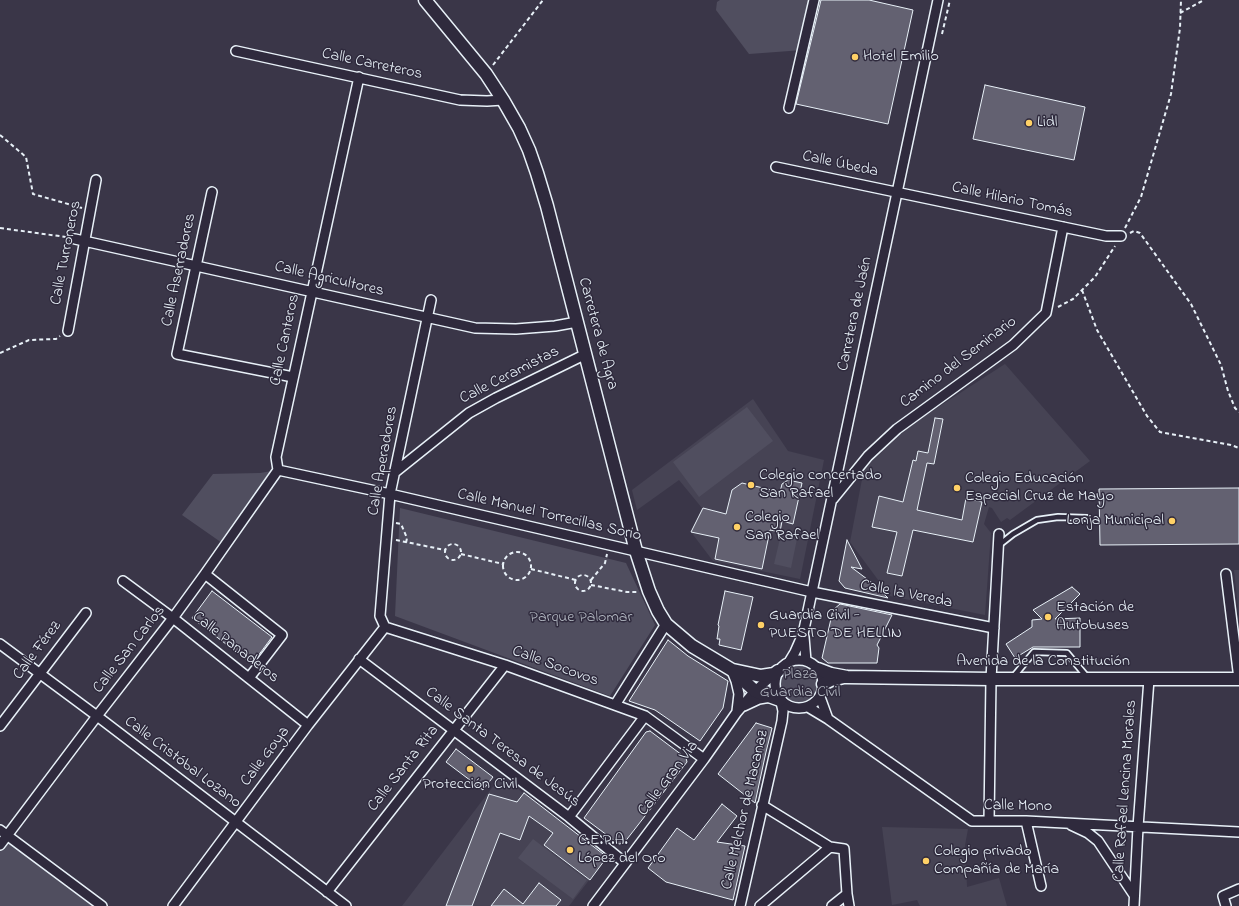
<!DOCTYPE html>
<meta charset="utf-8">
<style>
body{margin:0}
canvas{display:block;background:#3a3648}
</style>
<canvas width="1239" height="906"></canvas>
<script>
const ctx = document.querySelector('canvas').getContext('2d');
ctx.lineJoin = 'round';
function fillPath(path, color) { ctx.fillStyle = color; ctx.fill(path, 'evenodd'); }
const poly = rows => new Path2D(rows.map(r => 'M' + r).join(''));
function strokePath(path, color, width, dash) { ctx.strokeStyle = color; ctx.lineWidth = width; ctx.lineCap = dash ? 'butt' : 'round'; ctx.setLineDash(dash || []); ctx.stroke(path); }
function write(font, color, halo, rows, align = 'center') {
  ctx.font = font + ' "Indie Flower",sans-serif'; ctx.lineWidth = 3; ctx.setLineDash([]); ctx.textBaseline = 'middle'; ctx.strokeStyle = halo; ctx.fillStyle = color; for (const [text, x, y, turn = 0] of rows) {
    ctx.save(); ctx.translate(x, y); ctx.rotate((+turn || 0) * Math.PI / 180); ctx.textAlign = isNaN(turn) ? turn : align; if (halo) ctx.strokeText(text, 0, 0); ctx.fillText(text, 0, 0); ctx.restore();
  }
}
const built = poly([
 [1005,364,1090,461,1010,520,1007,518,1001,522,992,508,989,507,984,524,991,533,985,615,890,596,850,542,864,469,909,426],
 [753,399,788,451,824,460,800,579,713,561,691,532,702,508,679,480,637,510,632,490],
 [1234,570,1239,570,1239,616],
 [501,776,607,857,569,906,402,906],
 [882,827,968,829,965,845,967,887,999,878,1007,906,920,906,917,900,892,905]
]);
const green = poly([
 [720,0,814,0,803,50,749,54,716,10,717,2],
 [747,407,773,441,699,497,673,462],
 [278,470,225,545,182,515,213,474,260,473],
 [400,508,626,563,655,625,610,696,395,616],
 [782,530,798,534,791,568,774,564],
 '781 684a18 18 0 1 1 36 0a18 18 0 1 1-36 0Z',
 [7,835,102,906,0,906,0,845],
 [533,839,587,880,573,899,518,858]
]);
const building = poly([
 [821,0,869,0,913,10,888,124,796,104,821,0],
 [985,85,1085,107,1074,160,973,139,985,85],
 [935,418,943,419,934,464,927,463,917,510,962,520,966,498,982,502,973,542,913,530,902,576,887,573,897,532,872,527,879,496,903,502,913,460,916,461,918,451,928,453,935,418],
 [788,480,802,483,793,524,782,521,780,532,770,530,762,569,715,559,719,538,691,532,703,508,726,514,732,490,742,483,780,492,782,484,788,480],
 [1239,488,1239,544,1100,545,1099,489,1239,488],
 [847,540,862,569,851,567,875,585,888,598,845,588,839,581,847,540],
 [1072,587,1080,594,1055,619,1080,618,1080,647,1033,647,1015,658,1006,644,1032,627,1032,620,1042,619,1033,610,1072,587],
 [212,591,272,637,252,664,192,618,212,591],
 [725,591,753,597,741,650,719,645,720,639,717,639,719,626,718,625,725,591],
 [840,604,892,615,877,645,879,648,877,663,828,663,822,658,833,610,840,604],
 [668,640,688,656,728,681,723,708,700,741,655,710,629,701,668,640],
 [756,723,772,728,766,752,755,803,718,774,756,723],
 [650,731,686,758,687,762,624,843,619,844,584,818,646,732,650,731],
 [456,749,493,777,483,790,446,762,456,749],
 [524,793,607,857,590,880,544,845,553,833,529,816,520,840,500,833,472,906,446,906,489,794,517,802,524,793],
 [722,804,737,816,717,842,745,846,733,900,666,882,648,868,677,828,694,840,722,804],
 [539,883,561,900,556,906,491,906,504,889,523,904,539,883]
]);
const path = poly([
 [1180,13,1204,0],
 [942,34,950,0],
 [493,65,543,0],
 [0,135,26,157,33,194,82,208],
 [0,228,66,237],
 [1125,228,1141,197,1171,94,1180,28,1181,0],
 [1130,233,1134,231,1140,233,1191,304,1221,365,1228,391,1235,408,1239,412],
 [1082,290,1097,330,1147,416,1160,432,1231,445,1239,448],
 [1058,307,1073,299,1095,277,1115,246],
 [0,353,29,340,56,339,60,336],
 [396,523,401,524,407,538,406,543],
 [396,540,445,550],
 '445 552a8 8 0 1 1 16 0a8 8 0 1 1-16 0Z',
 '503 566a14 14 0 1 1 28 0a14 14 0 1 1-28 0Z',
 [461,554,503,564],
 [531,569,576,580],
 '575 583a8 8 0 1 1 16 0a8 8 0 1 1-16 0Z',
 [591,580,605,563,607,554],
 [591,585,627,592,638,592]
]);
const lane = poly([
 [999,545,1013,534,1037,520,1058,517,1087,518],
 [1014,676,1034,652,1067,653,1087,677]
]);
const street = poly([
 [236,51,460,100,487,101,503,100],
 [789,108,814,0],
 [776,167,1106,236,1121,236],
 [212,192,177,354,293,377],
 [75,239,475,328,516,329,555,326,577,322],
 [68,331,96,180],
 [278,470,390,494,812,592,994,628],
 [278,470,276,457,359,77],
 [394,473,469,413,496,398,586,354],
 [833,499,868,456,897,429,1013,345,1046,313,1063,227],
 [205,574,282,635,249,678],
 [1226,574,1239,679],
 [123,581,173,618,308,725],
 [385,627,505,665,645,716,704,759],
 [385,627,380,616,390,494,431,300],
 [804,637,806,661],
 [0,644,97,716,346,906],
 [359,659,569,817,625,863],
 '775 684a24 24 0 1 1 48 0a24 24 0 1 1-48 0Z',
 [789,662,795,652,803,634,938,0],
 [732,671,736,681,739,694,737,711],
 [820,697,828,719],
 [615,705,666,624],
 [744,706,759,699,771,697],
 [808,707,828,719,972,821,1026,821,1239,832],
 [0,726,86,613],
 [762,805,830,847,844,849,847,894,849,906],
 [569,817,645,716],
 [989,821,991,679,999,534],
 [1026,821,1041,886],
 [1071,825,1088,833,1098,841,1134,895],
 [0,830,102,906],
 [0,845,97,716,173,618,205,574,278,470],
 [327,892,505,665],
 [173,906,308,725,385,627],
 [593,906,704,759,737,712,755,691,774,674],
 [740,906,782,721,783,711,781,702],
 [760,906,830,847],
 [832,906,847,894],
 [1134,906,1138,827,1149,679],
 [1226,906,1223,896,1239,889]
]);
const secondary = poly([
 [425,0,486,74,503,100,519,128,529,150,537,173,547,206,636,551,649,591,658,611,666,624,692,646,732,670,755,691,780,700],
 [818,669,831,674,847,677,991,679,1239,679],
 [733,670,761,676,774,674,778,671],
 [823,684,831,680,844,677]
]);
const markers = [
 [855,57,4,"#ffd166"],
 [1029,123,4,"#ffd166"],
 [751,485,4,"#ffd166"],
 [957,488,4,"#ffd166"],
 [1172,521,4,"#ffd166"],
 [737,527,4,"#ffd166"],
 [1048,617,4,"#ffd166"],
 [761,625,4,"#ffd166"],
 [470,769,4,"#ffd166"],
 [570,850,4,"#ffd166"],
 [926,861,4,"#ffd166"]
];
const poiNames = [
 ["Hotel Emilio",863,57],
 ["Lidl",1037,123],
 ["Colegio concertado",759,476],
 ["San Rafael",759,494],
 ["Colegio Educación",965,479],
 ["Especial Cruz de Mayo",965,497],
 ["Colegio",745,518],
 ["San Rafael",745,536],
 ["Lonja Municipal",1164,521,"right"],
 ["Estación de",1056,608],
 ["Autobuses",1056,626],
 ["Guardia Civil -",769,616],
 ["PUESTO DE HELLIN",769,634],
 ["Protección Civil",470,785,"center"],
 ["C.E.P.A.",578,841],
 ["López del Oro",578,859],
 ["Colegio privado",934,852],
 ["Compañía de María",934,870]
];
const streetNames = [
 ["Calle Carreteros",372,65,12],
 ["Calle Úbeda",840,165,12],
 ["Calle Hilario Tomás",1012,201,12],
 ["Calle Turroneros",67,253,-79],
 ["Calle Aserradores",180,270,-78],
 ["Calle Agricultores",329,280,13],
 ["Carretera de Jaén",856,314,-78],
 ["Carretera de Agra",597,334,75],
 ["Calle Canteros",286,340,-78],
 ["Camino del Seminario",959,363,-37],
 ["Calle Ceramistas",510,376,-27],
 ["Calle Aperadores",384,461,-80],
 ["Calle Manuel Torrecillas Sorio",549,516,13],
 ["Calle la Vereda",906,595,11],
 ["Calle Panaderos",235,648,38],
 ["Calle San Carlos",130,650,-52],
 ["Calle Férez",38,651,-53],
 ["Avenida de la Constitución",1043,662],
 ["Calle Socovos",555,667,20],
 ["Calle Santa Teresa de Jesús",502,748,37],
 ["Calle Goya",266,757,-53],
 ["Calle Cristóbal Lozano",182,763,37],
 ["Calle Santa Rita",404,769,-52],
 ["Calle Gran Via",669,779,-53],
 ["Calle Rafael Lencina Morales",1126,791,-86],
 ["Calle Mono",1018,807,1],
 ["Calle Melchor de Macanaz",746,810,-77]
];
const parkNames = [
 ["Parque Palomar",581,618],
 ["Plaza",800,675],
 ["Guardia Civil",800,693]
];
fillPath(built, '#464354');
fillPath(green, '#504e5f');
fillPath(building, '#636171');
strokePath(building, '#e8f1f8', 1);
strokePath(lane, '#e8f1f8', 8);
strokePath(street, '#e8f1f8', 12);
strokePath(secondary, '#e8f1f8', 15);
strokePath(path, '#e8f1f8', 2, [4, 3]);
strokePath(lane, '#2f2a3d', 4.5);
strokePath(street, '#2f2a3d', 9);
strokePath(secondary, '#2f2a3d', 12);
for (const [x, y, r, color] of markers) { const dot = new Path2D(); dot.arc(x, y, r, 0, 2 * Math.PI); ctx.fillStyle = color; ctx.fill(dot); strokePath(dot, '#2f2a3d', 1.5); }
write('16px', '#e8f1f8', '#2f2a3d', poiNames, 'left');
write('16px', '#e8f1f8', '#2f2a3d', streetNames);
write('16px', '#b3b8c2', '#2f2a3d', parkNames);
</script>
